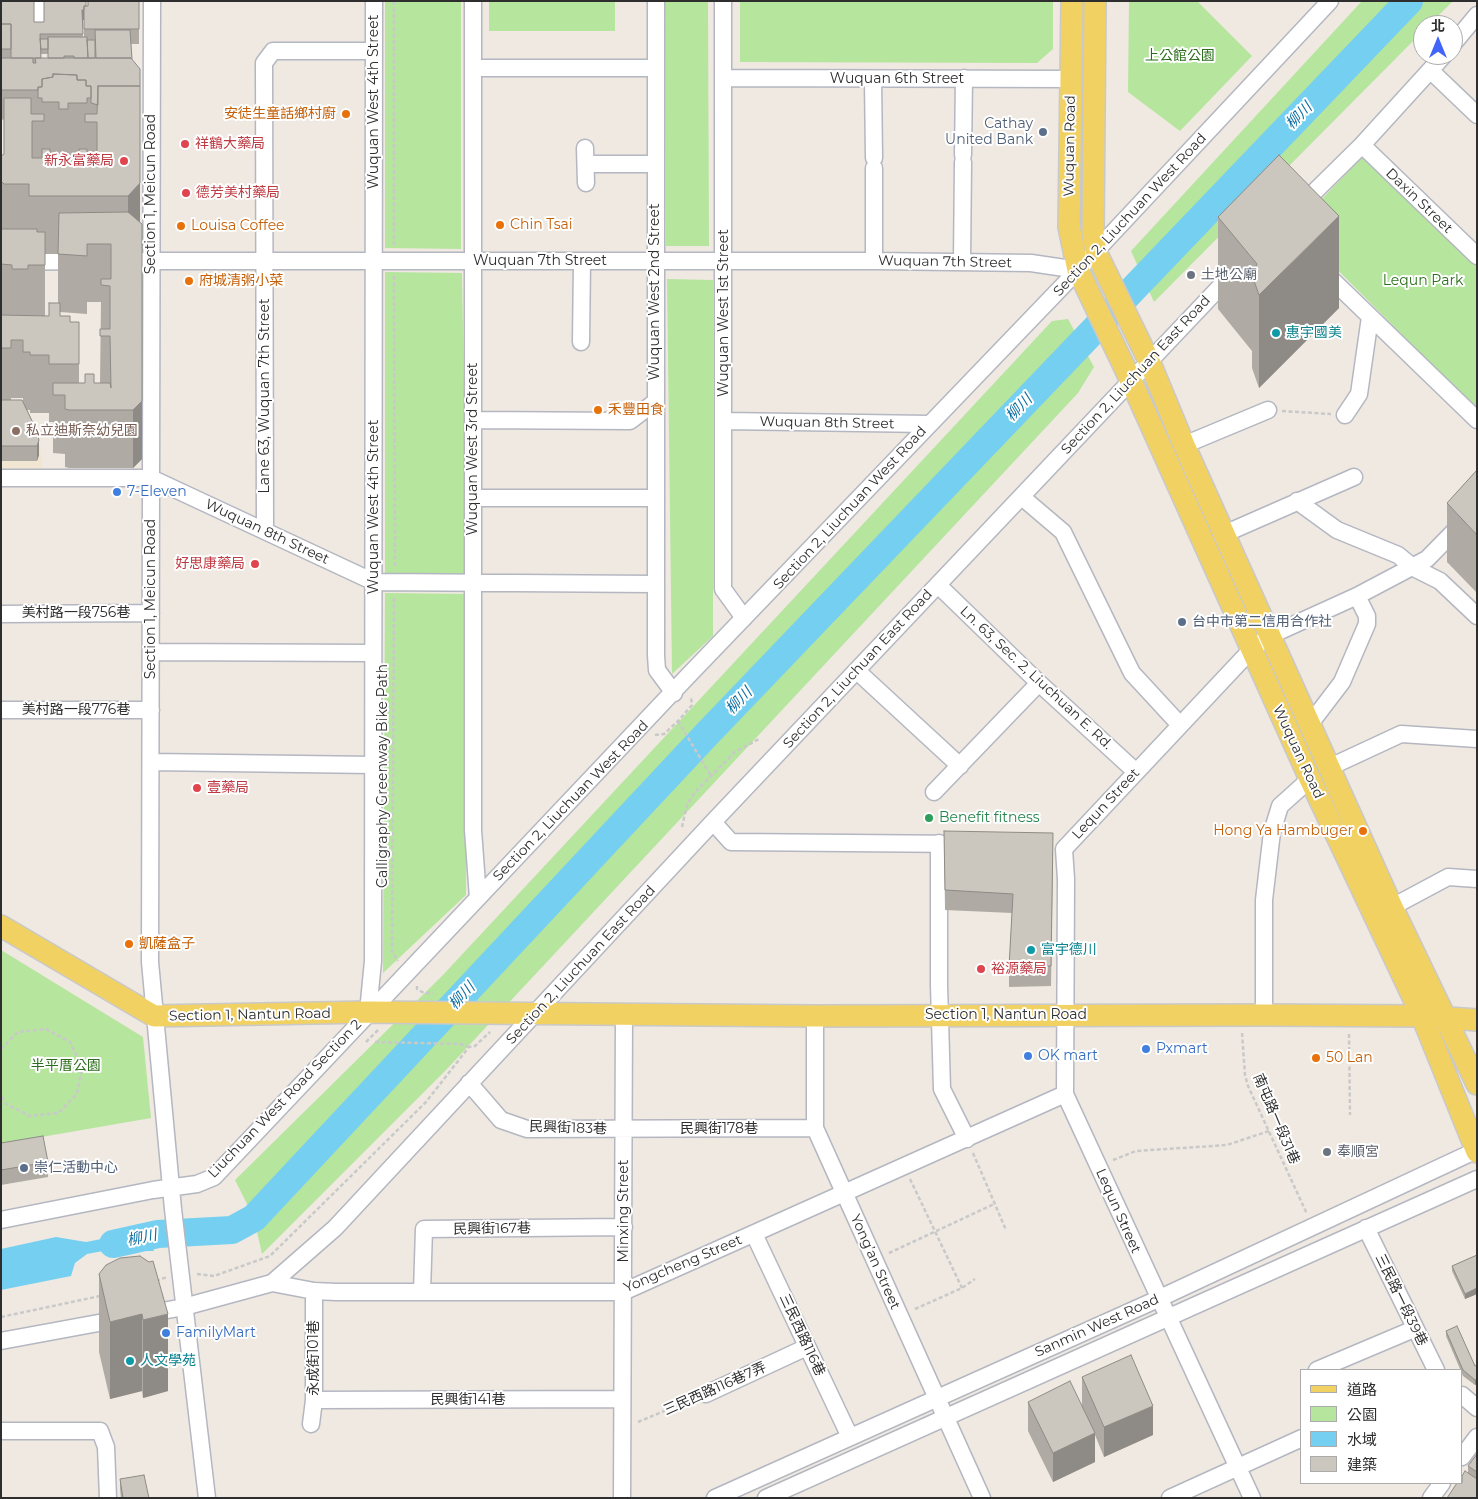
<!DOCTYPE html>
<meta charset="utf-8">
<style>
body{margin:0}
#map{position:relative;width:1478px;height:1499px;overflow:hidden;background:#efe9e1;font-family:Montserrat,"Noto Sans TC",sans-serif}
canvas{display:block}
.frame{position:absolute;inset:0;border:2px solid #2e2e2e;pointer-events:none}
.legend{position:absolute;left:1300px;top:1369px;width:162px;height:115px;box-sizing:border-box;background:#fff;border:1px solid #ababab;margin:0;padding:6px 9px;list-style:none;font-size:15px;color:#2e2e2e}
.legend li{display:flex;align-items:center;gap:10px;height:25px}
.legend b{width:25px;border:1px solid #ababab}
.north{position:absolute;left:1413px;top:15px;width:50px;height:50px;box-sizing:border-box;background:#fff;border:1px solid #ababab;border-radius:50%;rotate:0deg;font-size:14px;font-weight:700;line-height:20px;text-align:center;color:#2e2e2e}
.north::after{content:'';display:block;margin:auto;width:18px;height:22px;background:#4264fb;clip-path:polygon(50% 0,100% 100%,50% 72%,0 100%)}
</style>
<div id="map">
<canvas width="1478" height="1499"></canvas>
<div class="frame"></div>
<ul class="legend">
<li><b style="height:6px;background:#f2d163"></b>道路</li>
<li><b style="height:14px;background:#b6e59e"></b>公園</li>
<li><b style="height:14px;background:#75cff0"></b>水域</li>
<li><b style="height:14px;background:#cbc7bf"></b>建築</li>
</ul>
<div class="north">北</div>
</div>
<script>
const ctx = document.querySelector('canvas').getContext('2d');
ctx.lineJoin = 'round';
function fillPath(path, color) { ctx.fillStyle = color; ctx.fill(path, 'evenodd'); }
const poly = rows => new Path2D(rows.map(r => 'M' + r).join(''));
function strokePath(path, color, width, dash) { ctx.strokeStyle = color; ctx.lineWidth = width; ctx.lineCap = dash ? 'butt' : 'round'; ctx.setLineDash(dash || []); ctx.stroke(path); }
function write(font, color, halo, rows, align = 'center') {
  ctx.font = font + ' Montserrat,"Noto Sans TC",sans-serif'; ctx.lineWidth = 4; ctx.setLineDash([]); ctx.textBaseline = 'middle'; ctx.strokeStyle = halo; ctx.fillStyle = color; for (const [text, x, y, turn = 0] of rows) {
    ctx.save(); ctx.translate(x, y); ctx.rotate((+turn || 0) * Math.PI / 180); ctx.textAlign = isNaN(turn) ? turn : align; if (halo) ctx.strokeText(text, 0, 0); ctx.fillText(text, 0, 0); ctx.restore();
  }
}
const education = poly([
 [1,413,22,415,40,447,42,459,41,470,1,470]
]);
const green = poly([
 [385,1,461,1,461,249,385,248],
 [489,1,615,1,615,31,489,31],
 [665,1,708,1,709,246,666,246],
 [740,1,1053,1,1053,49,1037,63,740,62],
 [1129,1,1197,1,1252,56,1180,131,1128,92],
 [1362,1,1453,1,1429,25,1423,25,1423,31,1154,302,1131,251],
 [1366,153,1477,260,1477,410,1295,227],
 [385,272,462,273,467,576,385,576],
 [667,279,713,280,713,636,672,674],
 [1068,319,1094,367,1078,393,446,1070,262,1254,254,1218,235,1180,442,976,1052,321],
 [385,593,468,594,466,895,383,973],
 [1,950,143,1037,151,1118,1,1144]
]);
const water = poly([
 [147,1230,154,1251,103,1251,87,1254,75,1263,71,1276,1,1290,1,1249,56,1237,86,1242]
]);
const river = poly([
 [113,1244,158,1234,232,1230,254,1218,706,735,1409,1]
]);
const path = poly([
 [394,1,394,245],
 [394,276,395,568],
 [1282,411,1331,414],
 [394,598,392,952,398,961],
 [678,721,711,776],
 [655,735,664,734,678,721,692,705,691,697],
 [682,827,687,805,695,792,735,752,759,739],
 [417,986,417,989,424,993,433,993],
 [1242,1033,1245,1075,1248,1086,1307,1214],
 [1349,1034,1350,1115],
 [366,1042,378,1030],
 [375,1042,460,1044,469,1047],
 [1,1049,18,1032,46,1029,70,1042,82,1067,77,1094,58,1113,30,1116,6,1104,1,1095],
 [973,1153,1006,1230],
 [1113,1160,1136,1151,1227,1145,1269,1131],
 [910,1179,962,1288],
 [889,1253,994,1204],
 [197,1274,214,1276,270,1256,426,1102,469,1047,475,1046,490,1032],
 [156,1281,167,1277],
 [915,1309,962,1288,975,1279],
 [1,1317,100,1296],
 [638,1422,693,1399]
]);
const minor = poly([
 [152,1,150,962,173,1209,207,1498],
 [473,1,473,830,478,898],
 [656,1,656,655,657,670,674,693],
 [723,1,723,589,744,618],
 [39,29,39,1],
 [1453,44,1477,15],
 [473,68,655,68],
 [1431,71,1477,115],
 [723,78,1071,79],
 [873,80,874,158],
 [1362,145,1477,256],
 [585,148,586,183],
 [963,155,964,78],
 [586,164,655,164],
 [874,168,874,261],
 [1299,207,1362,145,1444,55],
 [141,261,874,261,1031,263,1078,270],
 [1,262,79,261],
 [962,262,963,162],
 [1324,272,1477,420],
 [581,342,582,262],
 [1345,415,1359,394,1370,317],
 [473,420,630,421,655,402],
 [725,421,929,424],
 [1184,445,1268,410],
 [1,478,151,478,374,582,655,584],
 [473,498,655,498],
 [1023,498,1063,532,1132,673,1180,725],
 [1297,501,1337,530,1398,555,1414,568,1440,581,1477,616],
 [265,531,264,63,273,51,374,51],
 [1224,534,1354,477],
 [938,585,1039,683,1135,771],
 [1,614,151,613],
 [152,652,373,653],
 [857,671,960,766],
 [1,710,151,710],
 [1310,724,1342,682,1367,624,1367,616,1357,596],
 [151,762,373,765],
 [1330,767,1401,734,1477,739],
 [934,792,1039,683],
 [713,822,731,842,965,844],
 [939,843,939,985,942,1089,967,1139],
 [1392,907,1448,877,1477,879],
 [368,1012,373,961,374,1],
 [1264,1015,1264,900,1272,832,1280,806,1310,779],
 [815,1016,815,1128,982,1498],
 [469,1083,501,1120,527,1129,815,1128],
 [1,1220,153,1190,197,1184,214,1177,687,677,1078,270,1330,1],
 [1366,1228,1436,1370],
 [754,1234,850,1437],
 [272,1283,314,1291,336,1292,623,1292,1065,1094],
 [422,1292,424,1229,624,1227],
 [146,1314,184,1307,272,1283,335,1228,713,822,1234,272],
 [1,1341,120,1319],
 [1317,1370,1414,1329],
 [706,1394,807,1347],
 [1462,1395,1477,1408],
 [314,1400,622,1399],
 [311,1424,314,1400,314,1291],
 [1,1431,100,1431,106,1447,108,1498],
 [1462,1457,1477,1437],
 [622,1498,624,1014],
 [715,1498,1158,1299,1477,1150],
 [766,1498,1477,1179],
 [1170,1498,1302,1438],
 [1252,1498,1065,1094,1066,879,1064,849,1251,650,1269,636,1357,596,1427,559,1477,508],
 [1431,1498,1442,1483]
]);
const major = poly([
 [1072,1,1069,227,1078,270,1132,383,1310,779,1422,1016,1477,1152],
 [1095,1,1093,233,1096,252,1150,363,1184,445,1392,907,1477,1084],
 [1,926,154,1016,368,1012,815,1016,1264,1015,1422,1016,1477,1020]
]);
const wall = poly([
 [1,1,34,22,44,22,86,6,139,1,139,44,131,44,140,223,142,459,133,468,69,468,65,467,65,454,53,453,53,422,49,422,49,413,30,413,30,410,27,410,35,427,39,455,37,461,1,461,1,156,4,154,4,120,1,119],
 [82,20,84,20,84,37,83,37],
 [41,54,48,54,48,58,41,58],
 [45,254,58,254,58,303,49,316,45,316],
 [87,302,101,302,100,383,79,383,79,322,70,322,60,316,60,312,87,314],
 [11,398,23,398,23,403,11,400],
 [1218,217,1339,308,1259,388,1252,368,1252,351,1218,309],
 [1477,470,1477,593,1447,562,1447,503],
 [944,831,1053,853,1051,986,1009,987,1009,967,1012,913,945,910],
 [1,1143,48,1162,48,1177,1,1185],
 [1477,1255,1477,1294,1465,1299,1452,1271,1452,1266],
 [140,1256,168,1391,143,1398,142,1391,110,1399,99,1352,99,1274],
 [1446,1331,1475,1366,1477,1365,1477,1384,1475,1385,1463,1376,1446,1336],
 [1082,1377,1153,1435,1104,1457,1095,1435,1095,1462,1053,1482,1028,1431,1028,1402,1082,1406],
 [1477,1454,1477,1498,1468,1474,1468,1466],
 [120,1479,149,1498,121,1498,120,1489]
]);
const shadedWall = poly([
 [86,9,86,20,82,20,82,10],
 [140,183,140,241,128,254,128,196],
 [1339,216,1339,308,1259,388,1259,295],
 [142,401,142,459,133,468,133,410],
 [39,440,39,455,37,461,37,446],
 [1477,1288,1477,1294,1465,1299,1465,1294],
 [142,1314,142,1391,110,1399,110,1322],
 [168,1314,168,1391,143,1398,143,1320],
 [1477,1379,1477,1384,1475,1385,1475,1380],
 [1153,1406,1153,1435,1104,1457,1104,1427],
 [1095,1433,1095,1462,1053,1482,1053,1453]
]);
const building = poly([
 [1,1,34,1,34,22,44,22,44,1,86,1,86,6,84,6,84,10,82,10,83,34,40,34,41,58,11,58,11,24,1,24,1,1],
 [88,1,139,1,139,29,84,29,84,6,88,6,88,1],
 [1,24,11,24,11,49,1,49,1,24],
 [95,30,130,30,132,59,131,58,96,58,95,30],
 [48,37,87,37,88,58,74,58,74,56,64,56,64,58,48,58,48,37],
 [40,39,48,39,48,49,41,49,40,39],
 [87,40,95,40,95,58,88,58,87,40],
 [1,58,33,58,33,63,36,63,35,58,131,58,140,69,140,86,98,86,98,105,91,103,91,86,86,86,86,80,77,80,77,75,53,74,53,77,42,79,42,87,38,87,38,90,1,90,1,58],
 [53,74,77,75,77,80,86,80,86,86,91,86,91,98,87,98,87,103,68,103,68,109,59,109,59,102,42,102,42,98,38,98,38,87,42,87,42,79,53,77,53,74],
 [98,86,140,86,140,183,128,196,29,196,29,184,4,184,1,181,1,156,4,154,4,98,31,98,31,114,44,114,44,121,32,121,32,158,42,158,42,149,50,149,50,159,79,158,79,149,87,149,87,159,97,159,97,122,85,122,85,114,97,114,98,86],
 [1279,155,1339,216,1259,295,1252,275,1257,264,1218,217,1279,155],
 [128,212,142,224,142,401,133,410,69,410,65,409,65,395,53,395,53,383,85,383,85,374,94,374,94,383,110,383,111,388,110,336,100,336,100,329,110,329,110,286,101,285,101,279,111,279,111,244,87,244,87,256,58,254,59,213,128,212],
 [1,229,37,229,37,232,45,232,45,265,28,265,28,269,12,269,12,265,1,264,1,229],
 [49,303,60,303,60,316,70,316,70,322,79,322,79,364,49,364,49,355,30,355,30,352,23,352,23,340,11,340,11,348,1,348,1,315,49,316,49,303],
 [1,400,22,400,35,427,39,440,37,446,1,446,1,400],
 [1477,470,1477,535,1447,503,1477,470],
 [944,831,1053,833,1051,966,1009,967,1013,894,945,890,944,831],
 [43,1136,48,1162,1,1170,1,1143,43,1136],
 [1477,1255,1477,1288,1465,1294,1452,1266,1477,1255],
 [140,1256,149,1262,153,1261,168,1314,143,1320,142,1314,110,1322,99,1274,106,1265,120,1258,140,1256],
 [1457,1326,1475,1366,1477,1365,1477,1379,1475,1380,1463,1370,1446,1331,1457,1326],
 [1131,1355,1153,1406,1104,1427,1082,1377,1131,1355],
 [1070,1381,1095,1433,1053,1453,1028,1402,1070,1381],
 [1477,1454,1477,1472,1468,1466,1477,1454],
 [1465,1471,1477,1479,1477,1498,1447,1498,1457,1483,1462,1483,1462,1476,1465,1471],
 [144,1475,149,1498,123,1498,120,1479,144,1475]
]);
const markers = [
 [346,114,5,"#e8710a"],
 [1043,132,5,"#5c6f8a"],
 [185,144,5,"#e0444e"],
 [124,161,5,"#e0444e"],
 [186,193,5,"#e0444e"],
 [500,225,5,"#e8710a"],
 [181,226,5,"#e8710a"],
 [1191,275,5,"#6b7280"],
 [189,281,5,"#e8710a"],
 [1276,333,5,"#0f9aa8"],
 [598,410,5,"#e8710a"],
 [16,431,5,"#8d6e63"],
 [117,492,5,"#3f7fe0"],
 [255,564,5,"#e0444e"],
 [1182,622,5,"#5c6f8a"],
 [197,788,5,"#e0444e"],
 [929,818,5,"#2e9e5b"],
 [1363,831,5,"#e8710a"],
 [129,944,5,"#e8710a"],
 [1031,950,5,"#0f9aa8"],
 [981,969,5,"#e0444e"],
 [1146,1049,5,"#3f7fe0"],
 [1028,1056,5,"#3f7fe0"],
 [1316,1058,5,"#e8710a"],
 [1327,1152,5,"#6b7280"],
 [24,1168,5,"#5c6f8a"],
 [166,1333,5,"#3f7fe0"],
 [130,1361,5,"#0f9aa8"]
];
const parkNames = [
 ["上公館公園",1180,56],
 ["Lequn Park",1423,281],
 ["半平厝公園",66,1066]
];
const streetNames = [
 ["Wuquan 6th Street",897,79],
 ["Wuquan West 4th Street",374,102,-90],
 ["Wuquan Road",1070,146,-89],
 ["Section 1, Meicun Road",151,194,-90],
 ["Daxin Street",1419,201,44],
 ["Section 2, Liuchuan West Road",1130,215,-47],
 ["Wuquan 7th Street",540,261],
 ["Wuquan 7th Street",945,262,1],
 ["Wuquan West 2nd Street",655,292,-90],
 ["Wuquan West 1st Street",724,313,-90],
 ["Section 2, Liuchuan East Road",1136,375,-47],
 ["Lane 63, Wuquan 7th Street",265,396,-90],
 ["Wuquan 8th Street",827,423,1],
 ["Wuquan West 3rd Street",473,449,-90],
 ["Wuquan West 4th Street",374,507,-90],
 ["Section 2, Liuchuan West Road",850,508,-47],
 ["Wuquan 8th Street",267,532,25],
 ["Section 1, Meicun Road",151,599,-90],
 ["美村路一段756巷",76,613],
 ["Section 2, Liuchuan East Road",858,669,-47],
 ["Ln. 63, Sec. 2, Liuchuan E. Rd.",1036,678,43],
 ["美村路一段776巷",76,710],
 ["Wuquan Road",1298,752,65],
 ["Calligraphy Greenway Bike Path",383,776,-90],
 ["Section 2, Liuchuan West Road",571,801,-46],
 ["Lequn Street",1106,804,-47],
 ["Section 2, Liuchuan East Road",581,965,-47],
 ["Section 1, Nantun Road",250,1015,-1],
 ["Section 1, Nantun Road",1006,1015],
 ["Liuchuan West Road Section 2",285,1099,-46],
 ["南屯路一段31巷",1276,1119,67],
 ["民興街183巷",568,1128,2],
 ["民興街178巷",719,1129],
 ["Minxing Street",624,1211,-90],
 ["Lequn Street",1118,1211,66],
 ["民興街167巷",492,1229,-1],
 ["Yong’an Street",875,1262,66],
 ["Yongcheng Street",683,1264,-23],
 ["三民路一段39巷",1401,1300,64],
 ["Sanmin West Road",1097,1326,-24],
 ["三民西路116巷",802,1335,65],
 ["永成街101巷",314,1358,-90],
 ["三民西路116巷7弄",715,1389,-24],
 ["民興街141巷",468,1400]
];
const foodNames = [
 ["安徒生童話鄉村廚",336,114,"right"],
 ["Chin Tsai",510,225],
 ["Louisa Coffee",191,226],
 ["府城清粥小菜",199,281],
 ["禾豐田食",608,410],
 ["Hong Ya Hambuger",1353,831,"right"],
 ["凱薩盒子",139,944],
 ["50 Lan",1326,1058]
];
const serviceNames = [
 ["Cathay",1033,124,"right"],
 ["United Bank",1033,140,"right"],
 ["台中市第二信用合作社",1192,622],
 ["崇仁活動中心",34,1168]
];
const healthNames = [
 ["祥鶴大藥局",195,144],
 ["新永富藥局",114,161,"right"],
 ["德芳美村藥局",196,193],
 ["好思康藥局",245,564,"right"],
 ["壹藥局",207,788],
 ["裕源藥局",991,969]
];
const worshipNames = [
 ["土地公廟",1201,275],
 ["奉順宮",1337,1152]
];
const cultureNames = [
 ["惠宇國美",1286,333],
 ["富宇德川",1041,950],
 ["人文學苑",140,1361]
];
const educationNames = [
 ["私立迪斯奈幼兒園",26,431]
];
const shopNames = [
 ["7-Eleven",127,492],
 ["Pxmart",1156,1049],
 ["OK mart",1038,1056],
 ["FamilyMart",176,1333]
];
const leisureNames = [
 ["Benefit fitness",939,818]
];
const waterNames = [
 ["柳川",1299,116,-46],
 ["柳川",1019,408,-46],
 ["柳川",739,701,-46],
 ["柳川",462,996,-47],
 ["柳川",142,1238,-11]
];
fillPath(education, '#f0e6d1');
fillPath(green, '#b6e59e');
fillPath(water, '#75cff0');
strokePath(river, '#75cff0', 28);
strokePath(minor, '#b4b7c1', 19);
strokePath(major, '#c9c9c9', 24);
strokePath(path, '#c9c9c9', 2.5, [4, 2.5]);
strokePath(minor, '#fff', 16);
strokePath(major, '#f2d163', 21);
fillPath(wall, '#afaba4');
fillPath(shadedWall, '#8e8b86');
fillPath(building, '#cbc7bf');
strokePath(building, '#8e8b86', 1);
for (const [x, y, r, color] of markers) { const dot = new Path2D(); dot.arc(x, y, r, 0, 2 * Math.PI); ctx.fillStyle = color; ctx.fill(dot); strokePath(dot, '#fff', 2); }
write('14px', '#2c6e1b', '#fff', parkNames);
write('14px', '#2e2e2e', '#fff', streetNames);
write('14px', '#c56008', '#fff', foodNames, 'left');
write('14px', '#4e5e75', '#fff', serviceNames, 'left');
write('14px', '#be3a42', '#fff', healthNames, 'left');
write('14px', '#5b616d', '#fff', worshipNames, 'left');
write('14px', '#0d838f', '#fff', cultureNames, 'left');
write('14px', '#785e54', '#fff', educationNames, 'left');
write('14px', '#366cbe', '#fff', shopNames, 'left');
write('14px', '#27864d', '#fff', leisureNames, 'left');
write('italic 15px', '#0d6fa3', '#fff', waterNames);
</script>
